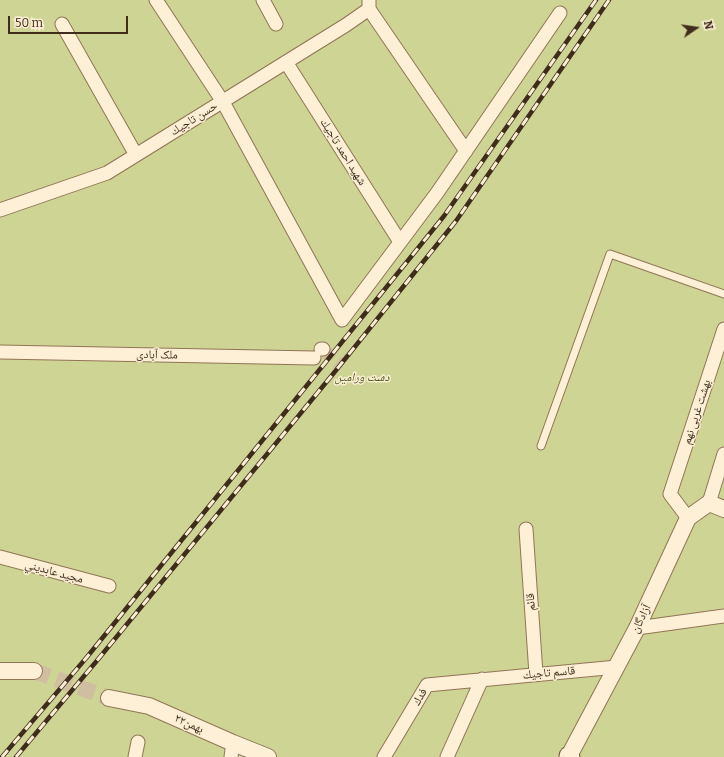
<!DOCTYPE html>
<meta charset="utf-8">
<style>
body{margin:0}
#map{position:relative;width:724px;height:757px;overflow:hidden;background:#f4e3c2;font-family:Bitter,serif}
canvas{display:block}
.north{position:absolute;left:676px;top:8px;width:40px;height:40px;-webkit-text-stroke:3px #faedd3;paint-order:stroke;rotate:77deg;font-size:11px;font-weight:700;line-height:16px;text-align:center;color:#3f2c1c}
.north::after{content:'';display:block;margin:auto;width:14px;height:18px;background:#3f2c1c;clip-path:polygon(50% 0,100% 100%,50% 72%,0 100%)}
.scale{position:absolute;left:8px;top:16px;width:120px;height:18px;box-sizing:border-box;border:2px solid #3f2c1c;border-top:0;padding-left:5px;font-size:12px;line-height:14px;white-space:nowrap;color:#3f2c1c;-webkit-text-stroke:3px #faedd3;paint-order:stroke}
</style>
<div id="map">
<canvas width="724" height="757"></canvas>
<div class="north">N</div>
<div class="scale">50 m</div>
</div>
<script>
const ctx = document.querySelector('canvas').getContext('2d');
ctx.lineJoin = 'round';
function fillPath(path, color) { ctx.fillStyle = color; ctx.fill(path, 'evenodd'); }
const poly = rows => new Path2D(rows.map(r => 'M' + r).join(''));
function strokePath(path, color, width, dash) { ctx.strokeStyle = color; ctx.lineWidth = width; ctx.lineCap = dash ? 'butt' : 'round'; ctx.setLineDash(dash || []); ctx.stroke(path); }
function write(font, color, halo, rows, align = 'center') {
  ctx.font = font + ' Bitter,"Noto Naskh Arabic",serif'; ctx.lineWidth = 3; ctx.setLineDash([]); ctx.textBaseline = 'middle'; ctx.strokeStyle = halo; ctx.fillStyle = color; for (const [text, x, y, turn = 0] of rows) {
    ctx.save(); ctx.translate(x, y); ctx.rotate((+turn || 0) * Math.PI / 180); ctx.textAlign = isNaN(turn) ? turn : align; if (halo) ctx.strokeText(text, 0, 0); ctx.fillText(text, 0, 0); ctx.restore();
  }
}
const green = poly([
 [0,0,724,0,724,757,0,757]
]);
const minorTunnel = poly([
 [323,349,339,363]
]);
const tertiaryTunnel = poly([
 [34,671,109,698]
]);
const service = poly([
 [541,446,610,254,724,294]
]);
const minor = poly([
 [156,0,223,102,342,320,437,193,560,13],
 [263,0,276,24],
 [369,9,466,151],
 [62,24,136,155],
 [286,62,400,242],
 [0,210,107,173,346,25,369,9,369,0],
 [321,349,323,349],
 [0,352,314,358],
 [709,503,724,454],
 [688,518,670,494,724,329],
 [526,529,536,674],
 [0,557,109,586],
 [637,628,724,616],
 [135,757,138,742],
 [231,757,233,743],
 [384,757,427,685,617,667],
 [447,757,482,679]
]);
const tertiary = poly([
 [0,671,34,671],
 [109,698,149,706,233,743,268,757],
 [569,756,637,628,688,518,709,503,724,509]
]);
const secondary = poly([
 [569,756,570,757]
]);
const rail = poly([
 [2,757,87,657,444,216,596,0],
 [16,757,95,663,333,374,456,221,609,0]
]);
const streetNames = [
 ["حسن تاجيك",194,119,-32],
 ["شهيد احمد تاجيك",343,152,58],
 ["ملک آبادی",157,355,1],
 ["بهشت غربی نهم",697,412,-72],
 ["مجيد عابديني",54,572,15],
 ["قائم",531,602,-94],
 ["آزادگان",641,619,-64],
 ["قاسم تاجيك",549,673,-5],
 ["فدك",420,697,-59],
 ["۲۲بهمن",189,724,24]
];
const parkNames = [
 ["دشت ورامین",362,378]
];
fillPath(green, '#ced494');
strokePath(minorTunnel, '#d0bea1', 13, [13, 6]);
strokePath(tertiaryTunnel, '#d0bea1', 16, [16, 8]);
strokePath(service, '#917456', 9);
strokePath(minor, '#917456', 15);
strokePath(tertiary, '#917456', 18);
strokePath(secondary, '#72543a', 21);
strokePath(service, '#fdf0d7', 7);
strokePath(minor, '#fdf0d7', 13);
strokePath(tertiary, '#fdf0d7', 16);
strokePath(secondary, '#fdf0d7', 19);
strokePath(rail, '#3f2c1c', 4.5);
strokePath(rail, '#faedd3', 3, [9]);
write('12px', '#3f2c1c', '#faedd3', streetNames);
write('italic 12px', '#505e20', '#faedd3', parkNames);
</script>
